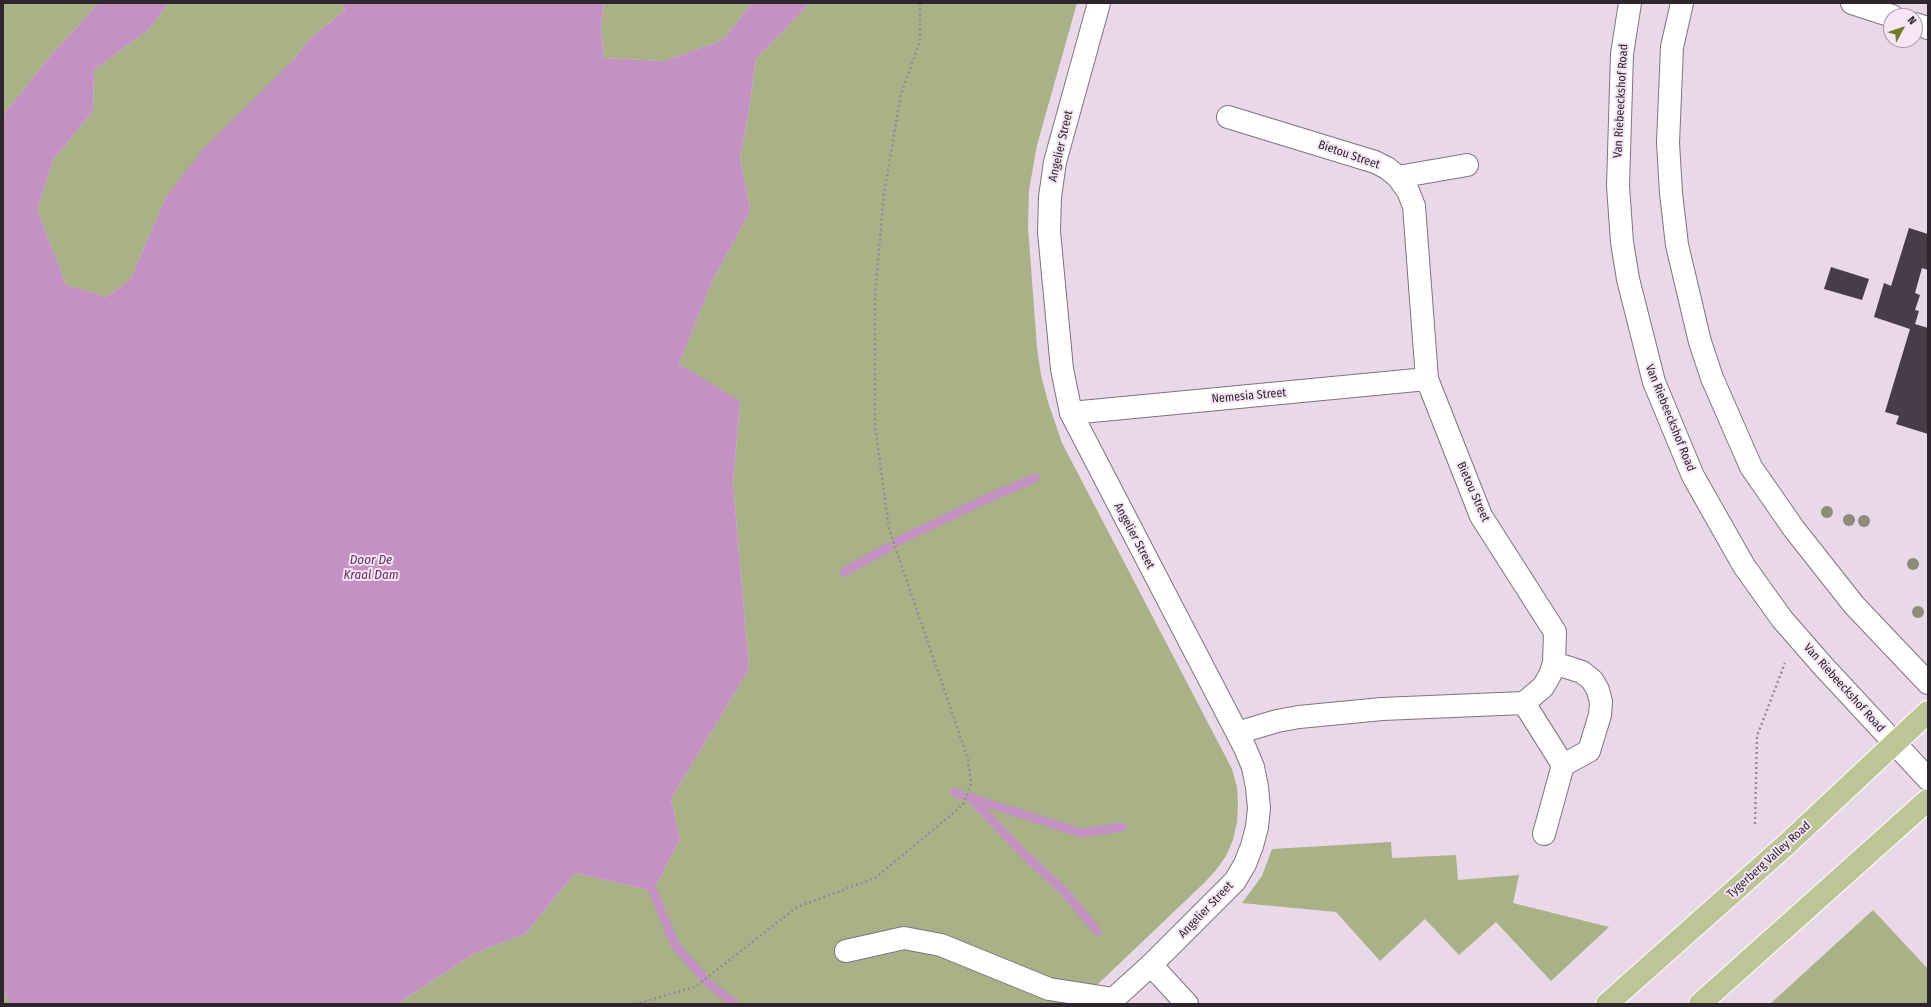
<!DOCTYPE html>
<style>
body{margin:0}
#map{position:relative;width:1931px;height:1007px;overflow:hidden;background:#e8d8e8;font-family:"Fira Sans Condensed",sans-serif}
canvas{display:block}
.frame{position:absolute;inset:0;border:4px solid #2d272d;pointer-events:none}
.north{position:absolute;left:1883px;top:8px;width:40px;height:40px;box-sizing:border-box;background:#f6e5f5;border:1px solid #a699a5;border-radius:50%;rotate:50deg;font-size:11px;font-weight:700;line-height:16px;text-align:center;color:#2d272d}
.north::after{content:'';display:block;margin:auto;width:14px;height:18px;background:#717b27;clip-path:polygon(50% 0,100% 100%,50% 72%,0 100%)}
</style>
<div id="map">
<canvas width="1931" height="1007"></canvas>
<div class="frame"></div>
<div class="north">N</div>
</div>
<script>
const ctx = document.querySelector('canvas').getContext('2d');
ctx.lineJoin = 'round';
function fillPath(path, color) { ctx.fillStyle = color; ctx.fill(path, 'evenodd'); }
const poly = rows => new Path2D(rows.map(r => 'M' + r).join(''));
function strokePath(path, color, width, dash) { ctx.strokeStyle = color; ctx.lineWidth = width; ctx.lineCap = dash ? 'butt' : 'round'; ctx.setLineDash(dash || []); ctx.stroke(path); }
function write(font, color, halo, rows, align = 'center') {
  ctx.font = font + ' "Fira Sans Condensed",sans-serif'; ctx.lineWidth = 4; ctx.setLineDash([]); ctx.textBaseline = 'middle'; ctx.strokeStyle = halo; ctx.fillStyle = color; for (const [text, x, y, turn = 0] of rows) {
    ctx.save(); ctx.translate(x, y); ctx.rotate((+turn || 0) * Math.PI / 180); ctx.textAlign = isNaN(turn) ? turn : align; if (halo) ctx.strokeText(text, 0, 0); ctx.fillText(text, 0, 0); ctx.restore();
  }
}
const green = poly([
 [3,3,99,3,52,54,3,115],
 [169,3,343,3,345,10,311,38,293,60,166,197,130,280,106,297,66,285,37,209,54,159,93,111,94,70,148,30],
 [604,3,752,3,723,40,664,61,604,58,601,26],
 [810,3,1077,3,1037,145,1029,190,1028,227,1037,348,1041,375,1048,402,1062,443,1232,769,1237,787,1238,804,1237,822,1233,840,1226,856,1216,870,1204,883,1077,1004,397,1004,475,953,525,934,575,873,653,891,680,839,671,799,749,669,733,483,740,402,679,364,711,284,750,211,740,157,749,110,756,59],
 [1391,842,1392,858,1456,855,1458,880,1519,875,1513,903,1609,927,1551,981,1496,922,1459,955,1425,919,1380,961,1336,912,1242,903,1262,876,1272,849],
 [1873,910,1928,969,1928,1004,1770,1004],
 [3,989,11,1004,3,1004]
]);
const water = poly([
 [99,3,169,3,148,30,94,70,93,111,54,159,37,209,66,285,106,297,130,280,166,197,202,150,293,60,311,38,345,10,343,3,604,3,601,26,604,58,664,61,723,40,752,3,810,3,756,59,749,110,740,157,750,211,711,284,679,364,740,401,733,483,749,669,671,799,680,839,653,891,575,873,525,934,475,953,397,1004,11,1004,3,989,3,115,52,54]
]);
const stream = poly([
 [898,541,988,498,1035,478],
 [844,572,889,547],
 [955,792,961,795],
 [970,797,1026,856,1065,892,1097,931],
 [971,798,1082,833,1122,827],
 [653,891,675,945,702,976],
 [707,982,735,1004]
]);
const building = poly([
 [1909,228,1928,234,1928,270,1922,268,1915,293,1920,295,1915,310,1919,311,1915,324,1928,328,1928,434,1896,424,1899,416,1885,412,1910,329,1874,317,1884,283,1891,286],
 [1831,267,1869,279,1862,300,1824,289]
]);
const path = poly([
 [1755,824,1757,736,1785,663],
 [635,1004,695,987,797,907,875,878,963,805,971,784,968,759,889,529,875,426,875,296,884,193,901,94,920,41,920,3]
]);
const minor = poly([
 [1099,3,1055,162,1050,197,1049,232,1062,369,1071,413,1245,748,1253,767,1257,787,1259,808,1257,827,1252,846,1245,864,1235,881,1151,965,1108,1004],
 [1630,3,1622,54,1618,186,1622,242,1628,279,1654,382,1693,476,1744,566,1782,619,1823,666,1928,779],
 [1682,3,1672,47,1668,143,1671,193,1677,245,1700,342,1712,378,1751,467,1794,529,1854,605,1928,683],
 [1852,3,1892,16],
 [1915,24,1928,28],
 [1228,117,1375,162,1387,168,1398,177,1408,191,1414,206,1427,379,1481,516,1555,632,1554,663,1550,675,1543,687,1524,703,1382,709,1299,717,1277,721,1237,733],
 [1398,177,1467,165],
 [1071,413,1427,379],
 [1524,703,1563,765,1589,751,1600,715,1601,702,1598,690,1592,680,1582,672,1554,663],
 [1544,834,1563,765],
 [846,951,904,938,941,945,1049,989,1114,999],
 [1151,965,1187,1004]
]);
const major = poly([
 [1607,1004,1787,844,1928,712],
 [1700,1004,1928,800]
]);
const trees = [
 [1827,512],
 [1849,520],
 [1864,521],
 [1913,564],
 [1918,612]
];
const streetNames = [
 ["Van Riebeeckshof Road",1621,101,-87],
 ["Angelier Street",1061,146,-77],
 ["Bietou Street",1349,155,19],
 ["Nemesia Street",1249,396,-5],
 ["Van Riebeeckshof Road",1670,418,68],
 ["Bietou Street",1473,492,66],
 ["Angelier Street",1134,536,62],
 ["Van Riebeeckshof Road",1844,688,48],
 ["Tygerberg Valley Road",1769,860,-42],
 ["Angelier Street",1206,910,-46]
];
const waterNames = [
 ["Door De",371,560],
 ["Kraal Dam",371,575]
];
fillPath(green, '#a9b187');
fillPath(water, '#c491c3');
strokePath(stream, '#c491c3', 9);
fillPath(building, '#493c48');
strokePath(minor, '#817281', 24);
strokePath(major, '#fff', 24);
strokePath(path, '#958995', 2.5, [2, 3]);
strokePath(minor, '#fff', 22);
strokePath(major, '#bdc495', 22);
ctx.fillStyle = '#8e8b76';
for (const [x, y] of trees) { ctx.beginPath(); ctx.arc(x, y, 6, 0, 2 * Math.PI); ctx.fill(); }
write('12px', '#2d272d', '#f6e5f5', streetNames);
write('italic 13px', '#672a68', '#f6e5f5', waterNames);
</script>
